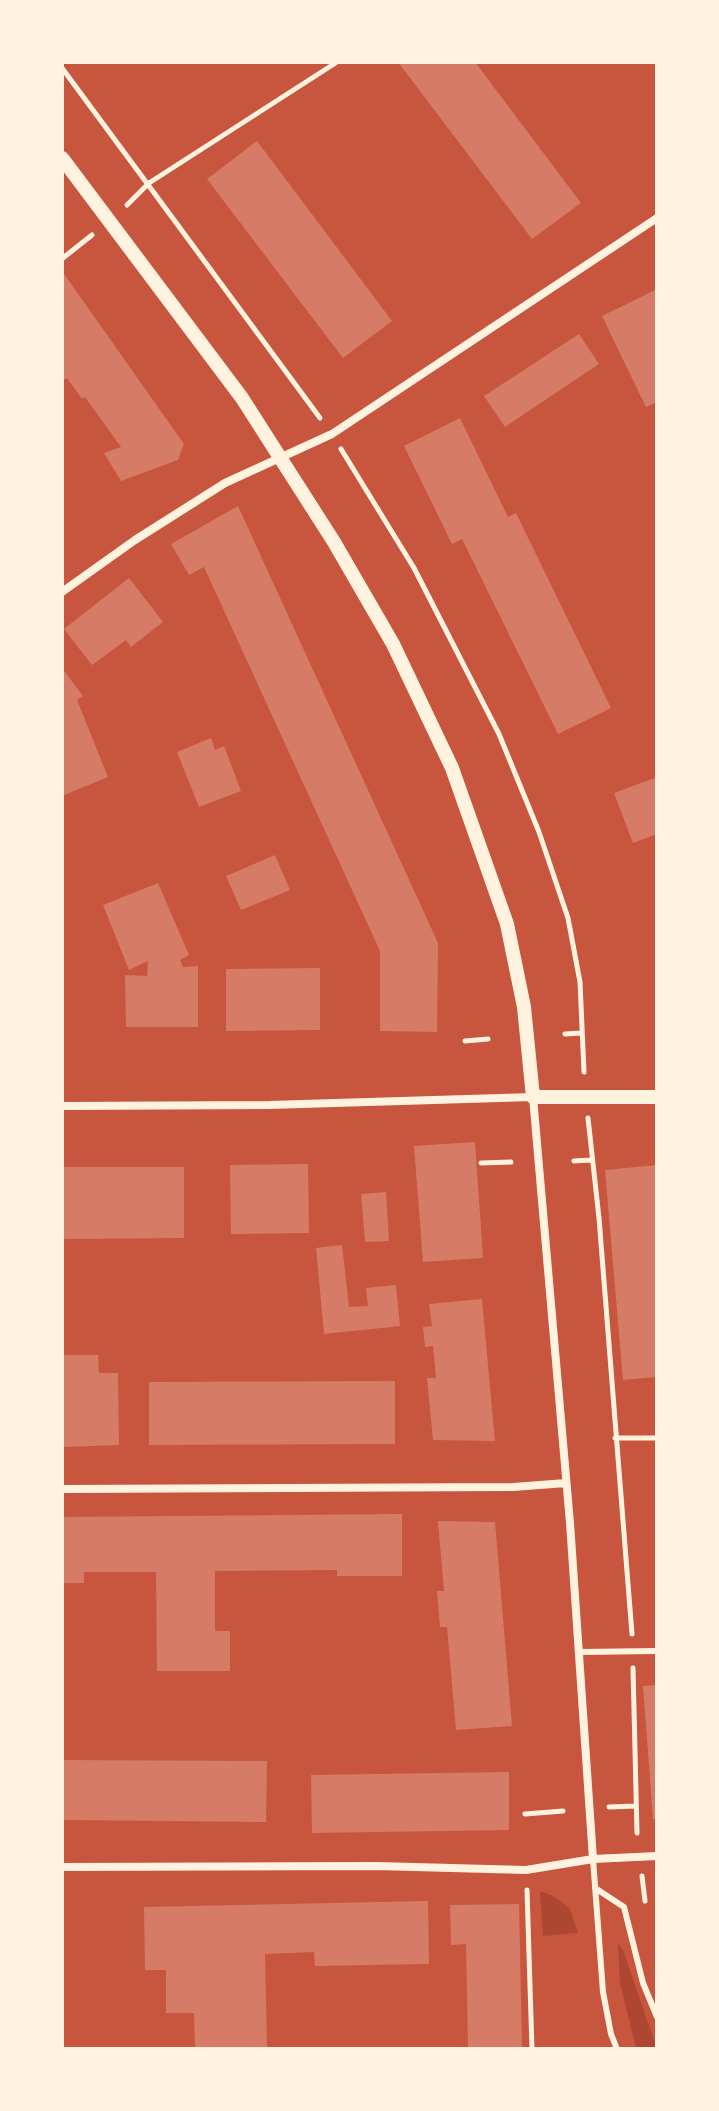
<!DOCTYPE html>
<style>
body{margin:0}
#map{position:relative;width:719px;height:2111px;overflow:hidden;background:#c8553d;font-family:Rubik,sans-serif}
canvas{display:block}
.frame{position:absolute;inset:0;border:64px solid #fff3e0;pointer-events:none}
</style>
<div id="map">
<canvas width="719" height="2111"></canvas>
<div class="frame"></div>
</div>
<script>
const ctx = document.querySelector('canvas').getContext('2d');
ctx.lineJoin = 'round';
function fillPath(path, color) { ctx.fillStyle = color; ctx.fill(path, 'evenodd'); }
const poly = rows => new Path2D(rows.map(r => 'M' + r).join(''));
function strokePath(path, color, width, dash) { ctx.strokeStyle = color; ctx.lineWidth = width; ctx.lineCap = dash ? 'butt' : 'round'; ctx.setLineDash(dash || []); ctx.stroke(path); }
const green = poly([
 [540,1891,555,1897,570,1909,578,1933,543,1936],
 [618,1943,623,1950,657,2049,637,2049,635,2044,620,1983]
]);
const building = poly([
 [398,62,475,62,581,203,532,239],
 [257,141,392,321,343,358,207,179],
 [62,271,184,444,178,460,121,481,104,453,121,447,85,397,82,399,67,378,62,381],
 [657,289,657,402,646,407,602,316],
 [579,334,599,364,505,427,484,396],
 [460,418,508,517,516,513,611,708,558,734,462,539,452,544,404,446],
 [238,506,438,943,437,1032,380,1031,380,951,204,567,189,575,171,544],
 [129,578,163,622,131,647,126,640,92,665,64,629],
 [62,668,83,696,77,700,108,777,62,796],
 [211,738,215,750,224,746,241,791,199,807,177,752],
 [657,777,657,834,633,843,614,793],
 [275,855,290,890,241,910,226,876],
 [158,883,189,955,180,960,183,967,198,966,198,1027,126,1027,125,975,147,976,148,961,129,970,103,905],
 [320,968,320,1030,226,1031,226,969],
 [475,1142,483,1258,423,1262,414,1146],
 [308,1164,309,1233,231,1234,230,1165],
 [657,1165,657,1377,623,1380,605,1170],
 [62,1167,184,1167,184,1238,62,1239],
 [386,1192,389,1241,365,1242,361,1194],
 [342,1245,349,1307,368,1306,366,1288,396,1285,400,1326,324,1334,316,1248],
 [482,1299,495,1441,433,1440,427,1378,436,1378,433,1346,425,1347,423,1327,432,1326,429,1304],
 [63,1355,98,1355,99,1373,118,1373,119,1445,64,1447],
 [395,1381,395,1444,149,1445,149,1382],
 [402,1514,402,1576,337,1576,337,1570,215,1571,215,1631,230,1631,230,1671,157,1671,156,1572,84,1572,84,1583,62,1583,62,1517],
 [438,1521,495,1522,512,1726,456,1730,447,1627,440,1627,437,1591,444,1591],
 [657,1685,657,1819,653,1819,643,1686],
 [62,1760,267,1761,266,1822,62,1820],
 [509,1772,509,1830,312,1833,311,1775],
 [428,1901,429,1964,315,1966,314,1952,265,1954,267,2049,195,2049,194,2013,166,2013,166,1970,145,1970,144,1907],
 [519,1904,522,2049,468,2049,466,1944,451,1945,450,1905]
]);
const path = poly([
 [62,68,320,418],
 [127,205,149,183,337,62],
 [63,258,92,235],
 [341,449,414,568,499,734,539,832,568,918,580,982,584,1072],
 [565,1034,582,1033],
 [465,1041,488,1039],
 [588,1118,599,1218,632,1634],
 [574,1161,591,1160],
 [481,1163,511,1162],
 [615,1438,657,1438],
 [633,1668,637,1833],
 [609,1807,635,1806],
 [525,1814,563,1811],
 [642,1876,645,1901],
 [527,1890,532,2049]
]);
const service = poly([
 [579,1652,657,1651],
 [593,1859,603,1992,611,2034,617,2049],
 [595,1888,624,1907,643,1983,657,2017]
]);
const minor = poly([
 [62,592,135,540,225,483,332,434,657,218],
 [62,1106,269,1105,533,1097,570,1523,593,1859],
 [62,1489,513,1487,566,1483],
 [62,1867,377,1866,526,1870,593,1859,657,1856]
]);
const tertiary = poly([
 [62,158,242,398,334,542,393,644,452,768,507,924,524,1007,533,1097,657,1097]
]);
fillPath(green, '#ae4732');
fillPath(building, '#d67c66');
strokePath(path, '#fff3e0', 5);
strokePath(service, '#fff3e0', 6);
strokePath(minor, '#fff3e0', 8);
strokePath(tertiary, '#fff3e0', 14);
</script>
